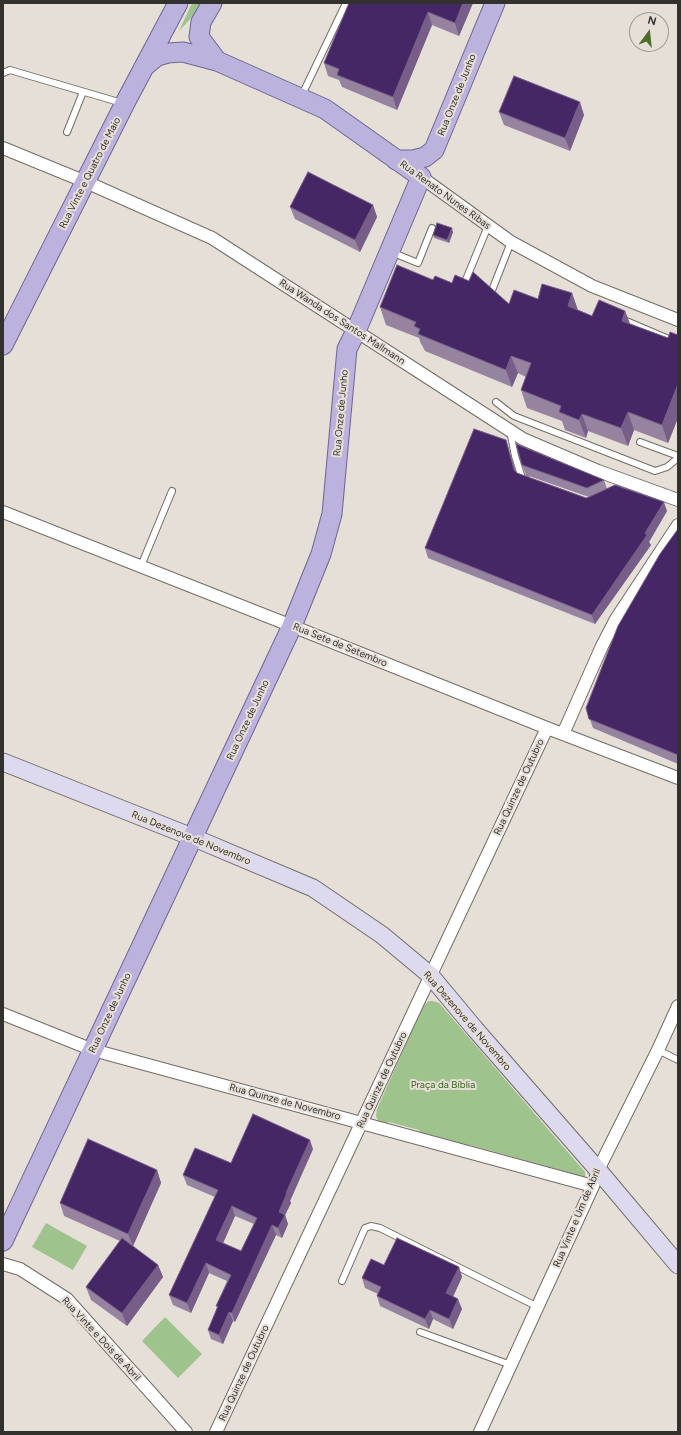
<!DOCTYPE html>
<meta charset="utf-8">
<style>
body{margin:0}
#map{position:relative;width:681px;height:1435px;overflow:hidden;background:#e6dfd8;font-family:Figtree,sans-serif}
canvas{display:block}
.frame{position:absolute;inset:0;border:4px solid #33312e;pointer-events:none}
.north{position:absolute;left:629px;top:12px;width:40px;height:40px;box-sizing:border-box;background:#e6dfd8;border:1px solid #9e9994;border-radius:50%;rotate:15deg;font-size:11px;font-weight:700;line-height:16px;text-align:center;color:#33312e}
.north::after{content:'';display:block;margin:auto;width:14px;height:18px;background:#4a6e26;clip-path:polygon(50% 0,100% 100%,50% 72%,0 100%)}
</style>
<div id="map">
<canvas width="681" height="1435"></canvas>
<div class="frame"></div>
<div class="north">N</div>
</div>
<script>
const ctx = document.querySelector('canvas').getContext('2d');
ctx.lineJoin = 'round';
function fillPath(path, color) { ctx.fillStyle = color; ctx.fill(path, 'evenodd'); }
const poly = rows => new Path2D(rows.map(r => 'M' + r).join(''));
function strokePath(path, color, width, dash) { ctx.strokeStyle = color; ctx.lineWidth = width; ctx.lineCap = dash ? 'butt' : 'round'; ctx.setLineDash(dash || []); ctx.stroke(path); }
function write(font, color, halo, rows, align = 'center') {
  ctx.font = font + ' Figtree,sans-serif'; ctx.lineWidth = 4; ctx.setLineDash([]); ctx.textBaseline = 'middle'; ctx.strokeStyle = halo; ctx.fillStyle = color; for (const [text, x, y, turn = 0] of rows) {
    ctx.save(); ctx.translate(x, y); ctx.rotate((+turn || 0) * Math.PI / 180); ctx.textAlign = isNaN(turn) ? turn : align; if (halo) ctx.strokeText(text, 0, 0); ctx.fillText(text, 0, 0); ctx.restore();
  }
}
const green = poly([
 [192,3,205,3,179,31],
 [429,1001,433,1001,439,1003,585,1172,585,1177,584,1179,573,1178,570,1173,470,1145,465,1148,459,1147,457,1142,432,1135,428,1138,421,1136,419,1130,389,1122,384,1125,379,1122,376,1116,377,1109,423,1006],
 [46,1223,87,1246,73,1270,32,1247],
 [165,1317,202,1354,178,1378,142,1341]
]);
const lane = poly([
 [3,73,10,70,122,103],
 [301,97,346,3],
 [67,132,83,92],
 [391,252,418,263,432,228],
 [465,282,488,226],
 [491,293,511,242],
 [624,320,678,343],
 [496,402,514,416,655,471,667,467,678,458],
 [510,431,515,456,522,478,526,479],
 [640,442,678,456],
 [141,566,172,491],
 [658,1050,678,1060],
 [342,1281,365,1228,371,1226,380,1228,538,1307],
 [420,1332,511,1365]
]);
const street = poly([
 [3,148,86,182,212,238,523,439,598,471,678,500],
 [421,177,511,242,592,286,678,320],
 [3,512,292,626,547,728,678,778],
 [563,734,602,646,616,619,678,525],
 [3,1014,93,1050,593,1186],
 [3,1264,20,1269,67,1299,186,1432],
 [216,1432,547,728],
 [480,1432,593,1186,598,1170,658,1050,678,1006]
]);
const secondary = poly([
 [3,762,192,837,313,888,382,935,430,975,475,1029,598,1170,678,1265]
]);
const primary = poly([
 [212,3,201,22,199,37,217,61],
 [396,160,413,160,425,157,434,150,495,3],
 [3,345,125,103,178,3],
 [3,1241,292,626,321,554,332,514,347,349,356,331,421,177,325,109,217,61,183,52,168,53,157,56,144,67]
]);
const wall = poly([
 [349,3,473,3,459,36,432,25,397,110,342,87,339,80,328,76,324,63],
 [499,112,584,115,570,151,504,125],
 [373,205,377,217,360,252,295,219,290,207],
 [453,232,449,243,434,238,433,235],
 [433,280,452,283,509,304,572,293,578,310,592,316,625,311,630,324,668,338,678,335,678,418,668,443,634,430,628,446,588,431,586,438,565,430,562,421,527,408,521,390,526,377,518,373,512,387,425,351,422,345,421,344,419,338,386,325,380,307],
 [506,440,515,471,517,473,586,498,589,497,526,475,522,465,604,480,607,489,667,511,649,542,651,545,595,624,428,558,425,548],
 [678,529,678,764,593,728,586,708],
 [313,1149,290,1201,291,1203,285,1215,288,1224,282,1238,276,1235,235,1322,233,1321,223,1344,211,1339,208,1330,217,1308,216,1306,227,1281,209,1273,191,1313,173,1305,169,1295,215,1197,187,1185,183,1175,231,1163],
 [235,1216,254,1224,241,1251,223,1243],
 [157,1170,161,1183,133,1246,158,1265,163,1277,127,1326,91,1300,86,1287,120,1241,64,1216,60,1203],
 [384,1265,459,1267,462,1277,453,1297,462,1309,453,1329,433,1319,429,1329,380,1306,377,1296,378,1294,365,1288,362,1278]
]);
const shadedWall = poly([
 [463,3,473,3,459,36,455,23],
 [428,12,432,25,397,110,393,97],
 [580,102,584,115,570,151,565,138],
 [373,205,377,217,360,252,355,240],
 [452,228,453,232,449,243,447,240],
 [572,293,578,311,568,306],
 [625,311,632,329,622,321],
 [511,356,518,373,512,387,506,370],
 [678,384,678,418,668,443,662,425],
 [628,412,634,430,628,446,621,428],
 [582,414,588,431,586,438,579,420],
 [506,440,509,450,518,479,514,470],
 [664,502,667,511,649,542,651,545,595,624,592,615,645,533],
 [310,1140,313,1149,290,1201,291,1203,285,1215,288,1224,282,1238,278,1228,279,1212,286,1193],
 [157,1170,161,1183,133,1246,128,1234],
 [232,1206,235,1216,220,1250,216,1240],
 [272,1225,276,1235,235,1322,232,1313],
 [206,1263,209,1273,191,1313,187,1303],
 [158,1265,163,1277,127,1326,122,1313],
 [459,1267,462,1277,450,1303,446,1293],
 [458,1299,462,1309,453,1329,449,1319],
 [430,1310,433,1319,429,1329,425,1319],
 [229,1312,233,1321,223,1344,219,1335]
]);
const building = poly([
 [349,3,463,3,455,23,428,12,393,97,337,75,339,69,324,63,349,3],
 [514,76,580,102,565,138,499,112,514,76],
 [308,172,373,205,355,240,290,207,308,172],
 [437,223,452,228,447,240,433,235,437,223],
 [397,265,433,280,435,276,452,283,455,275,469,281,473,272,509,304,514,290,538,299,542,284,572,293,568,306,592,316,599,300,625,311,622,321,668,338,670,332,678,335,678,384,662,425,628,412,621,428,582,414,579,420,559,412,561,406,521,390,531,363,511,356,506,370,418,334,420,329,414,326,416,322,380,307,397,265],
 [474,429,506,440,514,470,517,473,586,498,589,497,615,485,664,502,645,533,647,535,592,615,425,548,474,429],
 [516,444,604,480,587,488,522,465,516,444],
 [678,529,678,755,589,719,586,708,618,626,660,554,678,529],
 [253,1114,310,1140,286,1193,287,1193,279,1212,285,1215,278,1228,272,1225,232,1313,229,1312,219,1335,208,1330,218,1306,216,1306,231,1275,206,1263,187,1303,169,1295,218,1190,183,1175,195,1148,231,1163,253,1114],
 [232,1206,257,1218,241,1251,216,1240,232,1206],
 [88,1139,157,1170,128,1234,60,1203,88,1139],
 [122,1238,158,1265,122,1313,86,1287,122,1238],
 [397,1238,459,1267,446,1293,458,1299,449,1319,430,1310,425,1319,377,1296,381,1287,362,1278,371,1259,384,1265,397,1238]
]);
const streetNames = [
 ["Rua Onze de Junho",457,95,-68],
 ["Rua Vinte e Quatro de Maio",90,173,-63],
 ["Rua Renato Nunes Ribas",445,195,36],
 ["Rua Wanda dos Santos Mallmann",342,322,33],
 ["Rua Onze de Junho",341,413,-85],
 ["Rua Sete de Setembro",340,645,22],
 ["Rua Onze de Junho",248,720,-65],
 ["Rua Quinze de Outubro",519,787,-65],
 ["Rua Dezenove de Novembro",191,838,22],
 ["Rua Onze de Junho",110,1013,-65],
 ["Rua Dezenove de Novembro",467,1021,49],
 ["Rua Quinze de Outubro",382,1080,-65],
 ["Rua Quinze de Novembro",285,1102,15],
 ["Rua Vinte e Um de Abril",577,1218,-67],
 ["Rua Vinte e Dois de Abril",101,1339,47],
 ["Rua Quinze de Outubro",244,1373,-65]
];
const parkNames = [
 ["Praça da Bíblia",443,1085]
];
fillPath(green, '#9ec38d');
strokePath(lane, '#726d66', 8);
strokePath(street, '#726d66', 14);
strokePath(secondary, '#726d66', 19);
strokePath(primary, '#6e6591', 21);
strokePath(lane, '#fff', 6);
strokePath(street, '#fff', 12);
strokePath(secondary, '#ddd9ee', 17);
strokePath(primary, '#bbb3dd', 19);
fillPath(wall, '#96839f');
fillPath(shadedWall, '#765e88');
fillPath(building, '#462766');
strokePath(building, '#765e88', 1);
write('10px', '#33312e', '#e6dfd8', streetNames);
write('10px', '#36621c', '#e6dfd8', parkNames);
</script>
